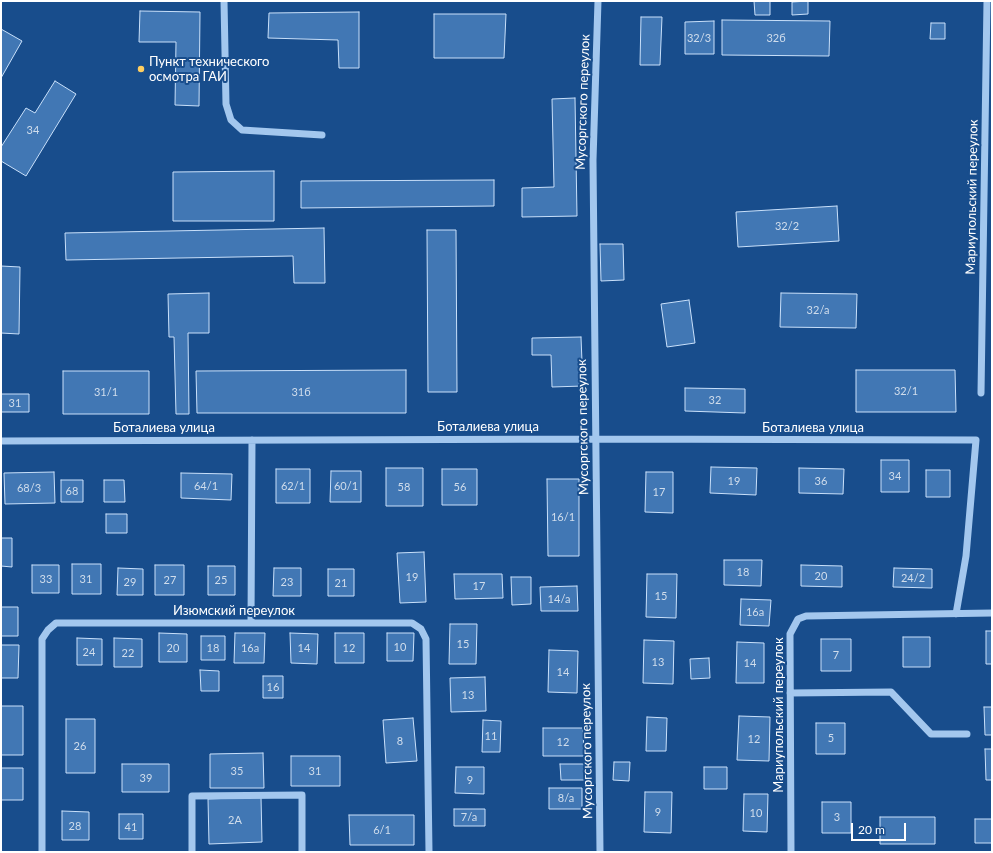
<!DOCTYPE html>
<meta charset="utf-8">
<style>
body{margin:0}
#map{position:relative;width:993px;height:853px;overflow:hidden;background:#184d8c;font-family:Lato,sans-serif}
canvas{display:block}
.frame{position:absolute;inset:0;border:2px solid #fff;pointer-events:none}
.scale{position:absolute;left:851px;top:823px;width:55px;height:18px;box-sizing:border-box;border:2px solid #fff;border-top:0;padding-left:5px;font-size:12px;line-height:14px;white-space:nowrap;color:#fff;-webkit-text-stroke:3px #184d8c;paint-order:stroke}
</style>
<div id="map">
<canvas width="993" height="853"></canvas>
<div class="frame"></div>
<div class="scale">20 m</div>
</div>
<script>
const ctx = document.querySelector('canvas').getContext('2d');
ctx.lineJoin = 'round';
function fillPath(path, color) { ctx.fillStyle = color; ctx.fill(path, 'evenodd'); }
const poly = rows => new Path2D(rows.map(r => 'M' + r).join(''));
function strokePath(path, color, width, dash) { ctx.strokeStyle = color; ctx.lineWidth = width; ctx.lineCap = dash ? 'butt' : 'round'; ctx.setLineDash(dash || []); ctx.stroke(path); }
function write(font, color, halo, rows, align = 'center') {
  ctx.font = font + ' Lato,sans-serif'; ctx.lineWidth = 4; ctx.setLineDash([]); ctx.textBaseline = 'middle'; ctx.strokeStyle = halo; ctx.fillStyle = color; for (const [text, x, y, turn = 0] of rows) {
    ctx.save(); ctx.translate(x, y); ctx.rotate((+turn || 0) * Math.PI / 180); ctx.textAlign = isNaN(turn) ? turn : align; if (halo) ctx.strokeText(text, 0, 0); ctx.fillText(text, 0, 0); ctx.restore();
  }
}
const building = poly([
 [754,1,770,1,770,15,755,15,754,1],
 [808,1,808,14,792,15,792,2,808,1],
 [140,11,200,12,199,106,175,105,176,42,139,42,140,11],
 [359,12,359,68,339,68,338,40,268,38,269,13,359,12],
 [434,14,506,14,504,58,434,58,434,14],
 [641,17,662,17,660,65,640,65,641,17],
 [722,20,830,21,829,56,722,55,722,20],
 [714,21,714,54,685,54,685,22,714,21],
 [931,23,945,23,945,39,930,39,931,23],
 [1,29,22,41,1,78,1,29],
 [55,81,76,94,26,176,1,161,1,147,26,108,35,113,55,81],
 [575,98,577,216,522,217,522,188,554,187,552,99,575,98],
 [274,171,274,221,173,221,173,172,274,171],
 [494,180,494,206,301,208,301,181,494,180],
 [837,206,839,241,738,247,736,212,837,206],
 [324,228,325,283,294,283,293,256,66,260,65,233,324,228],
 [427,230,456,230,457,392,428,392,427,230],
 [600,244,623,244,624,280,601,281,600,244],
 [1,266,20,267,19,334,1,333,1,266],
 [209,293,209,333,188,333,189,414,176,414,174,337,169,337,168,294,209,293],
 [781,293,857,294,856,328,780,327,781,293],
 [689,300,695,343,667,347,661,304,689,300],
 [581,337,583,386,552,387,551,355,532,355,532,338,581,337],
 [406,370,406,413,197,413,196,371,406,370],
 [856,370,955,370,956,412,856,412,856,370],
 [63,371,149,371,149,414,63,414,63,371],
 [685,388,745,389,745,413,685,411,685,388],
 [1,394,29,394,29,412,1,412,1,394],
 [881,460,909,460,909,492,881,492,881,460],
 [711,467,757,468,756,495,710,493,711,467],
 [386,468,423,468,423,506,386,506,386,468],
 [799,468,844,469,843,494,799,493,799,468],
 [276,469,310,469,310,503,276,503,276,469],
 [442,469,477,469,477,505,442,505,442,469],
 [926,470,950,470,950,497,926,497,926,470],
 [331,471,361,471,361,502,330,502,331,471],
 [54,472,55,503,5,504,4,473,54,472],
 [646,472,673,472,673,513,645,512,646,472],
 [181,473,232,474,231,500,181,498,181,473],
 [547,479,579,479,579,556,548,556,547,479],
 [61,480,83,480,83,502,61,502,61,480],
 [104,480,124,480,125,502,104,502,104,480],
 [106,514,127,514,127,533,106,533,106,514],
 [1,538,12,538,12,567,1,566,1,538],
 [424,552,426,602,400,603,397,553,424,552],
 [724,560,762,560,761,586,724,585,724,560],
 [72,564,101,564,101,594,72,594,72,564],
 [32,565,59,565,59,593,32,593,32,565],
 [155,565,184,565,184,595,155,595,155,565],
 [801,565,842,566,842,587,801,586,801,565],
 [208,566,235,566,235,595,208,595,208,566],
 [118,568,143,569,143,595,117,595,118,568],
 [274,568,301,568,301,596,273,596,274,568],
 [894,568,932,569,932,588,893,587,894,568],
 [328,569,354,569,354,596,328,596,328,569],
 [454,574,502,574,503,598,455,599,454,574],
 [647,574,677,574,676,618,646,617,647,574],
 [511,577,531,577,531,604,512,605,511,577],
 [577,586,578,611,541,611,540,587,577,586],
 [741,599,771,600,769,626,740,625,741,599],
 [1,607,18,607,18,636,1,636,1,607],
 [450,624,477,624,476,664,449,664,450,624],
 [986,631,992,631,992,664,986,664,986,631],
 [159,633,187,634,187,662,159,662,159,633],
 [235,633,265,633,264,663,234,663,235,633],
 [290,633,318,634,317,664,291,663,290,633],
 [335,633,364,633,364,663,335,663,335,633],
 [387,633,414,633,413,661,387,661,387,633],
 [201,636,225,636,225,660,201,660,201,636],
 [903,637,930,637,930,667,903,667,903,637],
 [77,638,102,639,102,665,77,665,77,638],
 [114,638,142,639,142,667,114,667,114,638],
 [821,639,851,639,851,671,821,671,821,639],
 [644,640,674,641,673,684,643,683,644,640],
 [737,642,764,643,764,683,736,683,737,642],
 [1,645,19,645,18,678,1,678,1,645],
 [549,650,578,651,577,693,548,692,549,650],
 [709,658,710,678,691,679,690,659,709,658],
 [200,670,219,671,219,691,201,691,200,670],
 [263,676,283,676,283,698,263,698,263,676],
 [485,677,486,711,451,712,450,678,485,677],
 [1,706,23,706,23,755,1,755,1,706],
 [984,707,992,707,992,735,985,735,984,707],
 [739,716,770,717,769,761,737,760,739,716],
 [647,717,667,718,666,751,646,751,647,717],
 [413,718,417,761,386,763,383,720,413,718],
 [66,719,95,719,95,773,66,773,66,719],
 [483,720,501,721,500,752,482,752,483,720],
 [816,723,845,723,845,754,816,754,816,723],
 [543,728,583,728,584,756,543,756,543,728],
 [985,749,992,749,992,780,986,780,985,749],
 [263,753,264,788,210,788,210,754,263,753],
 [291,756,340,756,340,786,291,786,291,756],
 [614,762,630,762,629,781,613,780,614,762],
 [122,764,169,764,169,792,122,792,122,764],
 [560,764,590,764,590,780,561,780,560,764],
 [456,767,484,767,484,794,455,793,456,767],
 [704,767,727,767,727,789,704,789,704,767],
 [1,768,23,768,23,800,1,800,1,768],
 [549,788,582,788,582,809,549,809,549,788],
 [645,792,672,792,671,833,644,832,645,792],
 [744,794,768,794,767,832,743,831,744,794],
 [261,797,262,842,209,844,208,799,261,797],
 [822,802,851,802,851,833,822,833,822,802],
 [454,809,485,809,485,826,454,826,454,809],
 [62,811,89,812,89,840,62,840,62,811],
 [119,814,143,814,143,839,119,839,119,814],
 [349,815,414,815,414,845,350,845,349,815],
 [880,817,935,817,935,844,880,844,880,817],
 [975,819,992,819,992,843,975,843,975,819]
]);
const minor = poly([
 [224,1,226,104,231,120,242,130,322,135],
 [598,1,593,160,600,852],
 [981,393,987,1],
 [1,441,595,439,976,440,966,556,956,614],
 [251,623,252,440],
 [790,693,891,692,931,734,967,734],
 [42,852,42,639,48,630,56,623,412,623,421,629,426,639,429,852],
 [192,852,192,796,302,795,302,852],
 [791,852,790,634,798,619,806,616,992,613]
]);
const markers = [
 [141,69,4,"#ffce60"]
];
const numberNames = [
 ["32/3",699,38],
 ["32б",776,38],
 ["34",33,130],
 ["32/2",787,226],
 ["32/а",818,310],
 ["32/1",906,391],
 ["31/1",106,392],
 ["31б",301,392],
 ["32",715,400],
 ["31",15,403],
 ["34",895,476],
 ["19",734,481],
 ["36",821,481],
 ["64/1",206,486],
 ["62/1",293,486],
 ["60/1",346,486],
 ["58",404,487],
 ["56",460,487],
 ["68/3",29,488],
 ["68",72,491],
 ["17",659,492],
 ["16/1",563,517],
 ["18",743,572],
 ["20",821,576],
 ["19",412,577],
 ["24/2",913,578],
 ["33",46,579],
 ["31",86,579],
 ["27",170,580],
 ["25",221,580],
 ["29",130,582],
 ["23",287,582],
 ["21",341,583],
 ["17",479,586],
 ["15",661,596],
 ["14/а",559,599],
 ["16а",755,612],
 ["15",463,644],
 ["10",400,647],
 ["20",173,648],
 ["18",213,648],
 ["16а",250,648],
 ["14",304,648],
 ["12",349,648],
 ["24",89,652],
 ["22",128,653],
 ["7",836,655],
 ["13",658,662],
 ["14",750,663],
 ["14",563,672],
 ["16",273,687],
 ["13",468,695],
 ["11",491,736],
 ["5",831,738],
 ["12",754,739],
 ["8",400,741],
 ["12",563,742],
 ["26",80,746],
 ["35",237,771],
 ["31",315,771],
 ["39",146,778],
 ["9",470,780],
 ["8/а",566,798],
 ["9",658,812],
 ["10",756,813],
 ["7/а",469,817],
 ["3",837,817],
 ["2А",235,820],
 ["28",75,826],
 ["41",131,827],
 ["6/1",382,830]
];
const poiNames = [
 ["Пункт технического",149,62],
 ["осмотра ГАИ",149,77]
];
const streetNames = [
 ["Мусоргского переулок",583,102,-88],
 ["Мариупольский переулок",972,197,-89],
 ["Боталиева улица",488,427],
 ["Мусоргского переулок",583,427,-91],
 ["Боталиева улица",164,428],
 ["Боталиева улица",813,428],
 ["Изюмский переулок",234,611],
 ["Мариупольский переулок",779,715,-90],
 ["Мусоргского переулок",587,751,-91]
];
fillPath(building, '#4177b4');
strokePath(building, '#c9e0fa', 1);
strokePath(minor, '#a3c7ee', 7);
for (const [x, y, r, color] of markers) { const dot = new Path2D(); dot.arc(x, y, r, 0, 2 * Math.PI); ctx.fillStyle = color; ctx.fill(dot); strokePath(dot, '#184d8c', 1.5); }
write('11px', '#d0ddec', null, numberNames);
write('13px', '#fff', '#184d8c', poiNames, 'left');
write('13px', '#fff', '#184d8c', streetNames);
</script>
